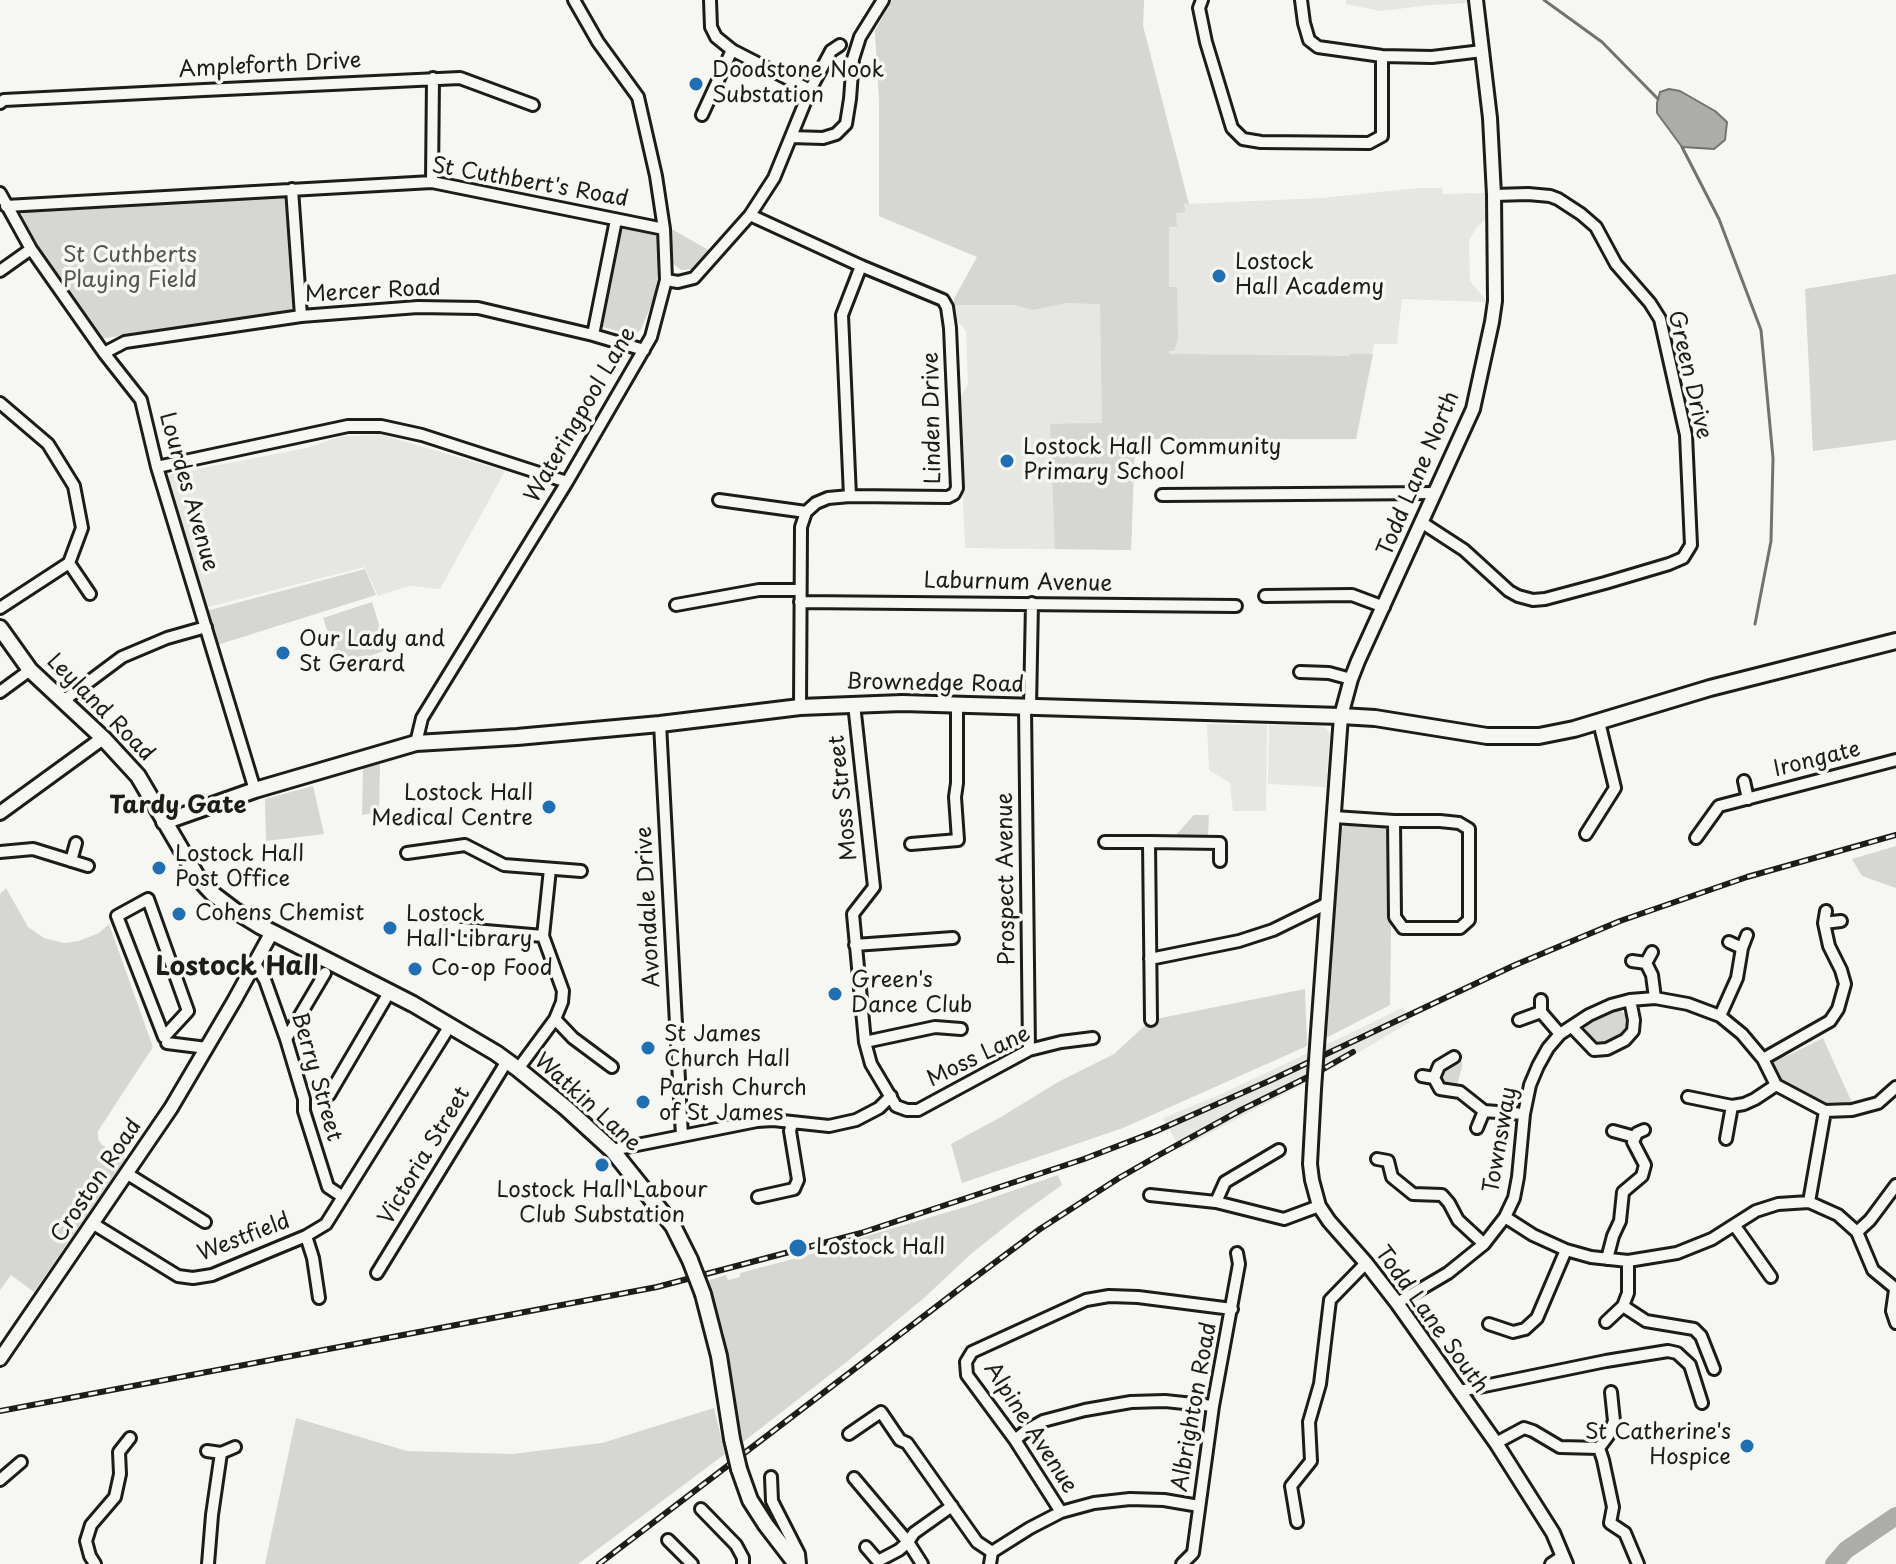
<!DOCTYPE html>
<style>
body{margin:0}
canvas{display:block;background:#f6f6f2}
</style>
<canvas width="1896" height="1564"></canvas>
<script>
const ctx = document.querySelector('canvas').getContext('2d');
ctx.lineJoin = 'round';
function fillPath(path, color) { ctx.fillStyle = color; ctx.fill(path, 'evenodd'); }
const poly = rows => new Path2D(rows.map(r => 'M' + r).join(''));
function strokePath(path, color, width, dash) { ctx.strokeStyle = color; ctx.lineWidth = width; ctx.lineCap = dash ? 'butt' : 'round'; ctx.setLineDash(dash || []); ctx.stroke(path); }
function write(font, color, halo, rows, align = 'center') {
  ctx.font = font + ' "Playpen Sans",sans-serif'; ctx.lineWidth = 7; ctx.setLineDash([]); ctx.textBaseline = 'middle'; ctx.strokeStyle = halo; ctx.fillStyle = color; for (const [text, x, y, turn = 0] of rows) {
    ctx.save(); ctx.translate(x, y); ctx.rotate((+turn || 0) * Math.PI / 180); ctx.textAlign = isNaN(turn) ? turn : align; if (halo) ctx.strokeText(text, 0, 0); ctx.fillText(text, 0, 0); ctx.restore();
  }
}
const built = poly([
 [892,0,1144,0,1143,26,1189,204,1321,198,1419,188,1442,188,1443,194,1485,193,1486,219,1476,228,1469,241,1470,281,1485,299,1486,302,1402,299,1397,344,1374,344,1356,439,1135,439,1131,550,965,548,959,399,968,384,966,331,954,317,954,299,978,257,879,216,879,100,875,31],
 [1346,0,1468,0,1468,3,1431,5,1381,11,1346,4],
 [376,433,505,471,440,589,409,586,378,596,365,567,204,608,167,482,168,476,171,474,307,448,342,436,375,435],
 [1207,724,1267,725,1266,811,1233,811,1230,783,1209,770],
 [1269,725,1320,726,1326,728,1330,734,1326,787,1268,784],
 [1403,1007,1410,1022,1324,1073,1180,1149,1163,1118,1219,1095,1361,1028]
]);
const green = poly([
 [892,0,1144,0,1143,26,1189,205,1184,203,1185,212,1176,213,1177,226,1169,227,1169,287,1177,287,1178,339,1174,351,1169,351,1169,354,1350,356,1350,354,1373,354,1356,439,1135,439,1131,550,1055,549,1050,424,1102,423,1100,304,1066,303,1033,310,1015,305,954,305,954,299,977,257,879,216,879,100,875,31],
 [279,195,285,198,294,305,291,310,287,314,97,339,21,220,22,214,28,210],
 [621,225,659,233,659,269,653,301,641,329,636,334,629,334,599,326],
 [668,227,712,252,695,269,681,270,671,262,669,255],
 [1896,274,1896,440,1813,451,1805,289],
 [365,569,376,595,217,645,206,611],
 [372,602,387,650,339,666,323,618],
 [380,764,379,812,362,815,363,767],
 [313,786,324,834,266,841,265,799],
 [1194,815,1209,815,1208,837,1174,837],
 [1349,823,1385,825,1390,832,1391,926,1390,1005,1326,1038,1339,830],
 [1896,846,1896,888,1862,876,1852,859],
 [6,888,28,927,44,938,64,943,79,941,99,933,109,924,153,1047,98,1131,98,1139,102,1145,125,1159,34,1292,11,1275,0,1290,0,894],
 [1305,989,1307,1046,1123,1128,962,1183,951,1144,1001,1117,1058,1082,1114,1054,1151,1020],
 [1611,1011,1620,1011,1626,1014,1629,1026,1622,1036,1611,1043,1597,1045,1589,1039,1585,1033,1585,1028,1587,1024],
 [1823,1038,1853,1105,1839,1106,1820,1104,1784,1084,1772,1066,1773,1061,1778,1057,1789,1055],
 [1459,1059,1462,1062,1462,1067,1457,1085,1453,1088,1441,1084,1439,1077,1440,1070],
 [1058,1175,1062,1185,1020,1215,972,1253,924,1298,849,1360,743,1442,736,1412,724,1333,707,1281,726,1275,728,1280,740,1277,740,1273,857,1242,857,1239,965,1207],
 [714,1408,725,1454,578,1564,265,1564,296,1418,407,1451,512,1454,602,1443]
]);
const water = poly([
 [1669,89,1680,91,1715,111,1727,122,1725,140,1714,149,1682,147,1657,113,1657,103,1660,92,1669,89]
]);
const stream = poly([
 [1544,0,1602,42,1658,99],
 [1682,147,1719,219,1761,330,1773,458,1771,541,1755,624]
]);
const river = poly([
 [1834,1564,1846,1550,1896,1516]
]);
const minor = poly([
 [710,0,711,27,716,37,732,50,810,90],
 [1202,0,1199,8,1206,42,1232,128,1243,139,1261,142,1369,143,1382,136,1382,56],
 [1301,0,1304,23,1309,40,1318,47,1382,56,1432,57,1482,51],
 [0,103,4,100,204,90,460,78,533,105],
 [702,115,732,50],
 [791,137,823,138,836,134,846,124,850,99,853,59,860,37,883,0],
 [432,182,433,78],
 [292,189,301,316],
 [0,193,31,249,104,353,141,400,157,467,255,790],
 [6,206,432,182,664,229],
 [750,215,861,266,943,300,947,307,950,328,957,488,954,494,948,497,850,496,828,498,816,503,806,512,801,527,800,707],
 [0,271,31,249],
 [666,280,678,282,694,278,750,215,774,178,810,90,831,51,840,45],
 [593,335,616,220],
 [104,353,125,342,301,316,418,307,478,308,593,335,644,350],
 [0,403,48,444,74,486,82,528,69,563,0,608],
 [157,467,348,426,381,426,422,435,567,482],
 [1162,495,1435,493],
 [850,496,842,315,861,266],
 [719,500,806,512],
 [1421,522,1464,550,1509,591,1518,596,1533,600,1545,599,1605,583,1669,564,1683,558,1691,545,1686,435,1660,319,1650,303,1616,264,1596,227,1581,214,1558,199,1550,196,1528,194,1494,195],
 [69,563,90,594],
 [1265,596,1352,595,1384,607],
 [800,602,1236,606],
 [676,605,759,590,800,590],
 [1300,672,1329,673,1351,679],
 [0,692,30,670],
 [63,701,122,657,167,638,206,627],
 [854,704,874,887,853,914,865,1042,871,1064,896,1106,907,1110,918,1110,1029,1050,1061,1042,1093,1038],
 [1025,707,1029,1050],
 [1030,707,1032,603],
 [660,724,682,1136],
 [416,743,422,718,567,482,651,337,666,280,664,229,656,176,638,97,598,42,574,0],
 [1744,781,1748,799],
 [1334,817,1394,821,1440,821,1459,823,1469,829,1469,920,1460,928,1403,928,1395,917,1394,821],
 [1586,834,1615,788,1599,722],
 [1696,838,1719,806,1896,760],
 [1105,842,1149,842],
 [911,844,958,840,955,797,957,783,957,704],
 [0,852,33,849,88,866],
 [407,853,465,845,504,865,581,871],
 [71,861,76,843],
 [148,899,188,1011,164,1037,117,916,148,899],
 [1824,923,1841,921],
 [451,928,543,936],
 [1729,942,1742,948,1747,935],
 [855,945,953,938],
 [1150,959,1239,941,1273,930,1326,904],
 [1632,961,1646,963,1652,952],
 [1646,963,1652,975,1655,998],
 [255,964,265,980,286,1039,304,1099,304,1111,328,1187,343,1197],
 [1541,1012,1560,1034],
 [1720,1016,1737,978,1742,948],
 [555,1019,573,1038,612,1067],
 [1151,1020,1149,842,1220,843,1220,861],
 [1519,1020,1541,1012,1541,1000],
 [1572,1027,1594,1050,1607,1049,1625,1040,1633,1031,1634,1020,1630,1000],
 [286,1039,325,973],
 [865,1042,935,1027,961,1029],
 [167,1043,207,1048],
 [1454,1057,1439,1066,1434,1078,1440,1089,1460,1092,1484,1111,1524,1114],
 [1763,1059,1830,1021,1838,1009,1845,984,1841,970,1829,946,1824,923,1826,911],
 [518,1069,555,1019,562,1002,563,991,543,936,550,869],
 [1422,1076,1434,1078],
 [329,1095,390,991],
 [1688,1097,1732,1106,1744,1104,1755,1099,1776,1085],
 [1477,1128,1484,1111],
 [1613,1131,1635,1137],
 [1726,1139,1732,1106],
 [612,1150,757,1121,773,1120,829,1126,856,1120,879,1108,891,1096],
 [1377,1159,1388,1161,1392,1177,1413,1194,1442,1195,1449,1203,1458,1220,1484,1244],
 [126,1173,205,1222],
 [1150,1195,1216,1202,1284,1219,1319,1206],
 [758,1197,794,1189,798,1180,790,1131,792,1123],
 [1216,1202,1225,1182,1279,1150],
 [1809,1202,1825,1111],
 [1505,1217,1533,1235,1566,1250,1591,1257,1628,1261,1677,1253,1712,1239,1756,1211,1778,1204,1809,1202,1838,1215,1857,1232,1873,1270,1896,1289],
 [92,1223,178,1276,193,1278,212,1275,306,1236,326,1224,446,1032],
 [1735,1226,1771,1277],
 [1857,1232,1870,1220,1896,1185],
 [306,1236,313,1258,319,1298],
 [1607,1259,1613,1236,1620,1221,1623,1192,1642,1176,1645,1165,1633,1142,1637,1133,1644,1130],
 [1628,1261,1628,1293,1623,1306,1646,1321,1694,1329,1701,1336,1714,1369],
 [377,1273,507,1061],
 [1895,1290,1892,1311,1896,1323],
 [1397,1303,1448,1273,1484,1244,1505,1217,1514,1198,1518,1177,1524,1114,1530,1085,1538,1066,1548,1048,1560,1034,1589,1015,1611,1005,1630,1000,1655,998,1688,1004,1720,1016,1742,1034,1763,1059,1776,1085,1825,1111,1852,1110,1878,1103,1896,1087],
 [1606,1322,1623,1306],
 [1489,1324,1513,1332,1525,1329,1537,1318,1566,1250],
 [1460,1391,1606,1361,1668,1351,1677,1353,1690,1365,1702,1403],
 [849,1434,881,1412,900,1440,907,1443,977,1542,992,1552],
 [1015,1440,1027,1430,1043,1421,1085,1410,1131,1402,1165,1401,1213,1406],
 [1496,1443,1524,1428,1533,1431,1560,1447,1599,1448,1603,1460,1613,1507,1610,1523,1625,1533,1638,1564],
 [1599,1448,1608,1436,1614,1421,1611,1392],
 [207,1451,221,1453,235,1447],
 [771,1477,772,1501,799,1554,800,1564],
 [854,1478,908,1542,922,1564],
 [0,1480,21,1462],
 [701,1509,736,1545,743,1558,743,1564],
 [1061,1512,1015,1440,967,1375,966,1362,972,1352,1086,1300,1109,1296,1138,1297,1232,1309],
 [1297,1522,1291,1486,1311,1461,1309,1422,1320,1384,1330,1300,1366,1263],
 [668,1540,692,1564],
 [866,1547,878,1561,899,1550,908,1542,914,1533,952,1506],
 [95,1564,90,1556,86,1541,91,1525,115,1497,120,1474,119,1452,130,1438],
 [208,1564,212,1515,221,1453],
 [990,1564,992,1552,1030,1528,1061,1512,1094,1503,1130,1499,1164,1500,1199,1506],
 [1182,1564,1193,1553,1213,1406,1239,1264,1237,1253],
 [1551,1564,1563,1556]
]);
const tertiary = poly([
 [0,813,103,738],
 [1318,1032,1341,716,1351,679,1358,661,1473,409,1492,322,1495,301,1494,195,1490,118,1476,0],
 [1314,1089,1310,1164,1312,1180,1319,1206,1329,1221,1366,1263,1397,1303,1496,1443,1553,1533,1566,1564],
 [0,1359,171,1108,234,1001,272,932]
]);
const secondary = poly([
 [0,628,30,670,103,738,138,776,198,878,213,894,234,910,260,926,413,1004,496,1053,518,1069,566,1108,612,1150,673,1226,690,1260],
 [164,822,255,790,416,743,517,737,660,724,800,707,902,703,1341,716,1375,718,1487,736,1539,736,1574,729,1710,688,1896,641],
 [703,1294,719,1356,732,1439],
 [739,1469,750,1500,766,1525,796,1564]
]);
const rail = poly([
 [0,1411,657,1287,861,1233,1084,1159,1154,1132,1269,1081,1515,965,1620,921,1747,877,1896,835],
 [599,1564,962,1287,1040,1229,1119,1178,1159,1155,1241,1110,1318,1072,1353,1052]
]);
const tertiaryBridge = poly([
 [1314,1089,1318,1032]
]);
const secondaryBridge = poly([
 [690,1260,703,1294],
 [732,1439,739,1469]
]);
const markers = [
 [696,84,8,"#1f6fb2"],
 [1219,276,8,"#1f6fb2"],
 [1007,461,8,"#1f6fb2"],
 [283,653,8,"#1f6fb2"],
 [549,807,8,"#1f6fb2"],
 [159,868,8,"#1f6fb2"],
 [179,914,8,"#1f6fb2"],
 [390,928,8,"#1f6fb2"],
 [415,969,8,"#1f6fb2"],
 [835,994,8,"#1f6fb2"],
 [648,1048,8,"#1f6fb2"],
 [643,1102,8,"#1f6fb2"],
 [602,1165,8,"#1f6fb2"],
 [798,1248,10,"#1f6fb2"],
 [1747,1446,8,"#1f6fb2"]
];
const streetNames = [
 ["Ampleforth Drive",270,66,-3],
 ["St Cuthbert's Road",530,183,10],
 ["Mercer Road",373,292,-3],
 ["Green Drive",1689,375,77],
 ["Wateringpool Lane",581,415,-60],
 ["Linden Drive",933,418,-91],
 ["Todd Lane North",1419,474,-67],
 ["Lourdes Avenue",188,492,74],
 ["Laburnum Avenue",1018,583,1],
 ["Brownedge Road",935,684,1],
 ["Leyland Road",100,708,45],
 ["Irongate",1817,760,-14],
 ["Moss Street",844,798,-96],
 ["Prospect Avenue",1007,879,-91],
 ["Avondale Drive",649,907,-93],
 ["Moss Lane",979,1057,-26],
 ["Berry Street",316,1077,74],
 ["Watkin Lane",587,1103,42],
 ["Townsway",1501,1140,-80],
 ["Victoria Street",425,1156,-59],
 ["Croston Road",97,1181,-56],
 ["Westfield",244,1238,-21],
 ["Todd Lane South",1431,1320,54],
 ["Albrighton Road",1195,1407,-80],
 ["Alpine Avenue",1030,1428,57]
];
const poiNames = [
 ["Doodstone Nook",712,71],
 ["Substation",712,96],
 ["Lostock",1235,263],
 ["Hall Academy",1235,288],
 ["Lostock Hall Community",1023,448],
 ["Primary School",1023,473],
 ["Our Lady and",299,640],
 ["St Gerard",299,665],
 ["Lostock Hall",533,794,"right"],
 ["Medical Centre",533,819,"right"],
 ["Lostock Hall",175,855],
 ["Post Office",175,880],
 ["Cohens Chemist",195,914],
 ["Lostock",406,915],
 ["Hall Library",406,940],
 ["Co-op Food",431,969],
 ["Green's",851,981],
 ["Dance Club",851,1006],
 ["St James",664,1035],
 ["Church Hall",664,1060],
 ["Parish Church",659,1089],
 ["of St James",659,1114],
 ["Lostock Hall Labour",602,1191,"center"],
 ["Club Substation",602,1216,"center"],
 ["Lostock Hall",816,1248],
 ["St Catherine's",1731,1433,"right"],
 ["Hospice",1731,1458,"right"]
];
const parkNames = [
 ["St Cuthberts",130,256],
 ["Playing Field",130,281]
];
const neighbourhoodNames = [
 ["Tardy Gate",178,806]
];
const quarterNames = [
 ["Lostock Hall",237,968]
];
fillPath(built, '#e6e6e2');
fillPath(green, '#d6d6d2');
fillPath(water, '#acaca9');
strokePath(water, '#727271', 2);
strokePath(stream, '#727271', 3);
strokePath(river, '#acaca9', 18);
strokePath(minor, '#1c1c1c', 16);
strokePath(tertiary, '#1c1c1c', 18);
strokePath(secondary, '#1c1c1c', 20);
strokePath(minor, '#f6f6f2', 10);
strokePath(tertiary, '#f6f6f2', 12);
strokePath(secondary, '#f6f6f2', 14);
strokePath(rail, '#1c1c1c', 6);
strokePath(rail, '#f6f6f2', 3, [9]);
strokePath(tertiaryBridge, '#1c1c1c', 18, []);
strokePath(secondaryBridge, '#1c1c1c', 20, []);
strokePath(tertiaryBridge, '#f6f6f2', 12);
strokePath(secondaryBridge, '#f6f6f2', 14);
for (const [x, y, r, color] of markers) { const dot = new Path2D(); dot.arc(x, y, r, 0, 2 * Math.PI); ctx.fillStyle = color; ctx.fill(dot); strokePath(dot, '#f6f6f2', 3); }
write('22px', '#1c1c1c', '#f6f6f2', streetNames);
write('22px', '#1c1c1c', '#f6f6f2', poiNames, 'left');
write('22px', '#545453', '#f6f6f2', parkNames);
write('bold 24px', '#1c1c1c', '#f6f6f2', neighbourhoodNames);
write('bold 26px', '#1c1c1c', '#f6f6f2', quarterNames);
</script>
